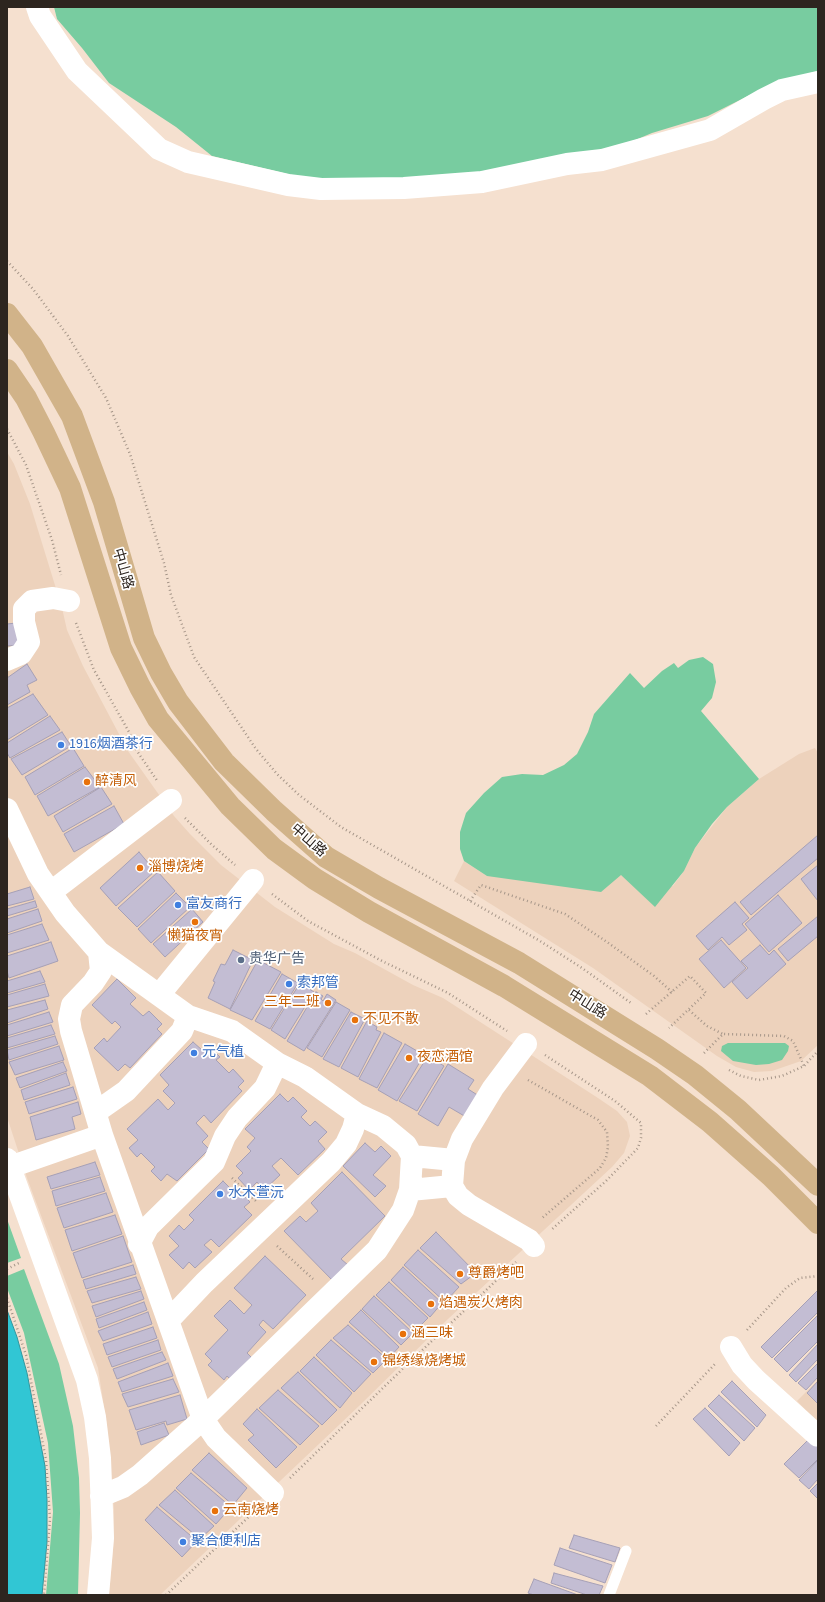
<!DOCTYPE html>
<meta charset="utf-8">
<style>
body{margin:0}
#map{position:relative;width:825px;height:1602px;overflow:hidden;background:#f5e0cf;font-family:"Source Sans 3",sans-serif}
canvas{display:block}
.frame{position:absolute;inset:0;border:8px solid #2d251f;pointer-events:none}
</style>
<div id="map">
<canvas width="825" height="1602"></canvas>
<div class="frame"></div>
</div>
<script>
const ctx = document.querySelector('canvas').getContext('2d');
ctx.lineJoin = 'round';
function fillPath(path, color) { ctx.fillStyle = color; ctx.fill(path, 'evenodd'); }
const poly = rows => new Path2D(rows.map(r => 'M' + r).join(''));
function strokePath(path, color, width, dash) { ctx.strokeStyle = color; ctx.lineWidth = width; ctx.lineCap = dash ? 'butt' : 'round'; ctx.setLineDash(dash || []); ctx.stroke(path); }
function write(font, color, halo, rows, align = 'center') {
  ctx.font = font + ' "Source Sans 3","Noto Sans SC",sans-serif'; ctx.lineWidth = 3.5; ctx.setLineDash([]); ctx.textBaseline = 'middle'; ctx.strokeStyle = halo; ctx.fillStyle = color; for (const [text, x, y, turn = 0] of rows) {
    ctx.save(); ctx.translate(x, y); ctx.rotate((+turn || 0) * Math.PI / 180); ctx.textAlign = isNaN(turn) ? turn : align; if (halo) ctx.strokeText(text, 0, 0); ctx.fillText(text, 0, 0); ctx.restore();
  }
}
const built = poly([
 [7,452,14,464,30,504,62,608,67,630,83,666,128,751,174,816,190,834,221,865,275,907,334,944,355,953,413,985,443,998,598,1098,617,1111,627,1122,630,1136,624,1153,612,1167,448,1319,359,1406,160,1595,109,1595,114,1536,114,1510,107,1427,98,1368,27,1178,7,1117],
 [815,748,818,753,818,1045,801,1061,772,1071,754,1072,736,1067,717,1056,593,968,454,881,464,861,487,876,621,875,673,886,684,871,695,848,727,807,759,779,799,754],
 [818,1380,818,1423,797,1401]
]);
const green = poly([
 [54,7,818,7,818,71,776,82,708,116,652,133,621,146,492,171,361,185,292,175,212,156,176,127,109,83,82,48,57,19],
 [703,657,713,664,716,682,712,698,701,711,759,779,727,807,712,824,695,848,684,871,655,907,621,875,601,892,487,876,464,861,460,849,460,832,466,813,484,793,502,777,522,774,543,775,564,765,577,754,588,732,594,714,630,673,644,688,662,671,674,663,678,668,689,660],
 [728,1043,785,1043,789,1046,788,1051,782,1060,769,1064,756,1065,733,1061,721,1051,722,1046],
 [7,1219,21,1258,7,1263],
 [24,1269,59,1364,73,1426,79,1478,80,1513,78,1595,46,1595,53,1512,48,1443,24,1333,7,1288,7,1276]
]);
const water = poly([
 [7,1310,17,1337,27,1373,45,1466,47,1500,47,1542,42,1595,7,1595,7,1310]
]);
const building = poly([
 [16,623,19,645,7,646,7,624,16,623],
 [27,664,37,680,27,685,30,692,7,705,7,678,27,664],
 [33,694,48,715,7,740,7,708,33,694],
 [50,716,60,730,10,758,7,753,7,743,50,716],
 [62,732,71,746,22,775,11,759,62,732],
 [73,748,84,766,35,795,25,777,73,748],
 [85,767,100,787,48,816,37,796,85,767],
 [101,787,112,804,63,832,54,816,101,787],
 [114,806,124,824,74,852,64,834,114,806],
 [818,835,818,858,751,915,740,902,818,835],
 [139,852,155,871,116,906,100,888,139,852],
 [818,865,818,901,801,879,818,865],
 [158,872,175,891,137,927,118,908,158,872],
 [30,887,34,899,7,906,7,894,30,887],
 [176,893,190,907,151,943,138,929,176,893],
 [778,895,802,923,769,952,745,924,778,895],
 [35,901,37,907,7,916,7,909,35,901],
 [735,902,749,918,742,924,747,930,729,945,722,937,708,950,696,936,735,902],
 [38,909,42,921,7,933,7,919,38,909],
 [192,909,203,922,165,957,153,944,192,909],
 [818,916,818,936,788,961,778,949,818,916],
 [42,924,49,940,7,953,7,935,42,924],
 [721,940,746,968,724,988,699,959,721,940],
 [51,942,58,961,9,978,7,971,7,956,51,942],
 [760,945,769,955,774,950,786,964,747,999,732,982,748,968,741,961,760,945],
 [233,950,253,960,230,1009,208,998,215,982,213,981,221,964,225,965,233,950],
 [258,960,281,972,252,1020,230,1010,258,960],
 [40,971,45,982,7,993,7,981,40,971],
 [282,974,298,983,270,1029,255,1021,282,974],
 [117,979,136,998,130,1004,143,1016,149,1011,162,1024,157,1029,162,1034,130,1068,125,1064,118,1071,94,1048,104,1038,107,1042,121,1027,115,1021,112,1024,92,1005,117,979],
 [300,983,314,992,285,1039,271,1030,300,983],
 [45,984,49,996,7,1007,7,995,45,984],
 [316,992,323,996,321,999,323,1001,327,994,336,1000,304,1051,287,1041,316,992],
 [45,1000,48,1009,7,1023,7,1010,45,1000],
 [336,1002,350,1010,322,1057,307,1048,336,1002],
 [49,1012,53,1022,7,1036,7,1025,49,1012],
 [351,1012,365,1019,339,1067,323,1059,351,1012],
 [367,1021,377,1027,376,1030,381,1032,358,1077,341,1068,367,1021],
 [51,1025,55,1034,7,1048,7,1038,51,1025],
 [384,1033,402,1043,377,1088,359,1079,384,1033],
 [55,1036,58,1044,9,1060,7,1050,55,1036],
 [193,1042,202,1050,208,1045,220,1057,216,1060,229,1073,233,1069,244,1081,238,1087,242,1091,211,1123,204,1115,196,1123,208,1136,202,1142,209,1149,177,1181,167,1174,161,1181,151,1171,155,1167,141,1153,137,1157,129,1148,138,1140,127,1129,158,1099,168,1110,175,1103,163,1091,169,1085,160,1075,193,1042],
 [405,1044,424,1055,397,1101,378,1090,405,1044],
 [59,1046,64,1060,15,1075,9,1062,59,1046],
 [428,1056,444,1066,417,1111,399,1101,428,1056],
 [63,1062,67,1071,20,1088,16,1078,63,1062],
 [448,1064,474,1080,468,1089,479,1096,466,1117,449,1107,438,1126,418,1114,448,1064],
 [66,1073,70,1085,24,1100,21,1090,66,1073],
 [73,1087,77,1099,29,1114,25,1102,73,1087],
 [280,1094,288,1102,293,1097,307,1111,301,1117,310,1126,315,1121,327,1132,318,1141,325,1149,298,1175,281,1158,272,1166,280,1175,264,1190,257,1182,249,1190,238,1178,243,1173,236,1166,251,1151,247,1147,255,1138,245,1129,280,1094],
 [78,1102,81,1114,72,1117,75,1129,36,1140,30,1117,78,1102],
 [365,1143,375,1152,381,1146,391,1156,373,1175,386,1186,375,1197,343,1166,365,1143],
 [95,1162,100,1175,51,1189,47,1177,95,1162],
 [342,1172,385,1216,341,1259,348,1265,333,1281,284,1231,300,1216,306,1222,318,1211,311,1203,342,1172],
 [100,1177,105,1191,56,1206,52,1191,100,1177],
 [223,1181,234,1192,237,1189,250,1202,244,1207,252,1215,219,1247,211,1239,204,1245,212,1252,195,1268,189,1262,183,1269,169,1255,179,1246,169,1236,179,1225,184,1230,194,1220,189,1215,223,1181],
 [106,1193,113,1212,64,1228,57,1208,106,1193],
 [115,1215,122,1234,72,1251,65,1230,115,1215],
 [436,1232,476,1273,461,1284,420,1248,436,1232],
 [123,1236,132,1262,82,1278,73,1253,123,1236],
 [418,1250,459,1287,445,1302,404,1265,418,1250],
 [265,1256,306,1295,273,1329,263,1320,259,1325,266,1332,247,1353,251,1357,230,1379,227,1376,224,1380,208,1365,212,1361,205,1354,228,1330,214,1316,230,1300,244,1314,252,1305,234,1288,265,1256],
 [133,1265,136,1274,86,1289,83,1280,133,1265],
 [403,1267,442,1303,430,1317,391,1280,403,1267],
 [136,1277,141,1289,92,1303,87,1291,136,1277],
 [389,1282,428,1318,415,1331,376,1295,389,1282],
 [818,1290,818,1312,772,1358,761,1347,818,1290],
 [141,1291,144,1299,96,1317,92,1306,141,1291],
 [374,1296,413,1333,401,1345,362,1309,374,1296],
 [144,1302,147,1310,99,1328,96,1319,144,1302],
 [361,1310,399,1347,389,1358,349,1322,361,1310],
 [148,1312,152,1324,103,1341,98,1331,148,1312],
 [818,1315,818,1341,787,1372,774,1359,818,1315],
 [348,1325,387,1359,373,1373,333,1338,348,1325],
 [153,1327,157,1338,107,1355,103,1344,153,1327],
 [158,1340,161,1350,112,1367,108,1357,158,1340],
 [331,1340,371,1374,354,1392,316,1355,331,1340],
 [818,1344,818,1359,796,1382,789,1375,818,1344],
 [162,1352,166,1360,117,1379,113,1369,162,1352],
 [314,1357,352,1393,340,1408,300,1371,314,1357],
 [168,1363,173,1376,122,1392,118,1382,168,1363],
 [818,1363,818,1377,806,1390,798,1383,818,1363],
 [298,1372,337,1410,322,1425,281,1388,298,1372],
 [173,1379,179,1392,128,1407,122,1394,173,1379],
 [732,1381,766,1415,757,1427,721,1392,732,1381],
 [818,1381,818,1404,807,1393,818,1381],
 [278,1390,319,1426,300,1445,259,1408,278,1390],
 [180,1395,187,1419,167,1425,166,1421,136,1430,129,1410,180,1395],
 [719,1395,755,1428,744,1441,708,1406,719,1395],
 [705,1408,740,1443,729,1456,693,1419,705,1408],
 [257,1409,297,1447,276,1468,248,1440,254,1435,243,1424,257,1409],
 [164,1423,169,1435,141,1445,137,1432,164,1423],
 [809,1439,818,1448,818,1459,799,1478,784,1464,809,1439],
 [209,1453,247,1488,233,1505,192,1470,209,1453],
 [818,1460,818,1479,809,1489,799,1480,818,1460],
 [191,1473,231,1507,216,1524,176,1488,191,1473],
 [818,1483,818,1499,810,1491,818,1483],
 [175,1490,214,1526,200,1539,159,1505,175,1490],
 [157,1507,197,1541,182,1557,145,1520,157,1507],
 [574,1535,620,1548,615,1562,569,1548,574,1535],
 [560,1548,612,1565,605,1583,554,1565,560,1548],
 [554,1573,603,1586,599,1595,587,1595,551,1583,554,1573],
 [534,1579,578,1595,534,1595,528,1593,534,1579]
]);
const path = poly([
 [7,261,33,289,68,336,106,398,130,454,164,563,171,595,194,657,256,749,277,774,299,795,341,827,540,941,582,968,631,1003],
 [7,429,26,465,52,540,61,575],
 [76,623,94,670,129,732,137,751,158,782],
 [185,818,212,845,235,865],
 [272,894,308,921,382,961,448,993,507,1031],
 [470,901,481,885,565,914,607,942,654,976,672,992],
 [689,1010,707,1026,723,1034],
 [646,1014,690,976,706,993,669,1028],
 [704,1053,723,1034,784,1036,793,1041,804,1066],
 [545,1055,615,1101,641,1123,641,1138,638,1148,606,1181,551,1230],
 [729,1070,741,1076,759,1080,782,1076,804,1066,818,1051],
 [528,1080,598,1120,607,1132,608,1147,606,1158,600,1168,541,1219],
 [232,1178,256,1201],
 [277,1246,313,1279],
 [7,1269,19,1263],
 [7,1298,26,1355,46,1460,50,1519,44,1595],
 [747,1330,786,1288,800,1278,818,1276],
 [656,1426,715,1364],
 [290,1478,417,1355,516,1262],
 [166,1595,257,1509]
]);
const lane = poly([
 [609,1595,626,1551]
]);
const street = poly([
 [37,7,40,16,77,71,159,149,188,162,288,185,321,189,404,188,482,182,567,164,602,160,710,130,764,99,782,90,818,82],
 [7,660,21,654,29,642,24,622,24,609,32,601,53,598,69,601],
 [7,809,38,874,65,913,99,952,188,1016,232,1031,277,1063,305,1077,357,1114,383,1126,406,1145,412,1156,410,1190,403,1210,377,1250,203,1419,140,1475,123,1487,101,1496],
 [51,892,171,800],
 [99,952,101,971,93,983,72,1005,69,1019,71,1031,102,1135,203,1419,216,1438,273,1493],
 [159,995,253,880],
 [526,1044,493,1088,462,1139,454,1160,452,1186,458,1196,469,1205,529,1240,534,1246],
 [96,1112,126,1091,182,1031,188,1016],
 [412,1156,454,1160],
 [7,1159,87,1380,95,1417,100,1458,103,1538,98,1595],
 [10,1167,102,1135],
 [410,1190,452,1186],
 [139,1244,148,1227,214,1162,225,1136,237,1118,265,1088,277,1063],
 [169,1320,204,1283,331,1162,346,1144,353,1129,357,1114],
 [731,1347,742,1365,756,1380,818,1436]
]);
const primary = poly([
 [7,314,32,346,72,416,104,502,144,638,161,673,178,702,224,762,274,811,326,857,379,888,519,963,657,1049,695,1075,738,1110,818,1185],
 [7,370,26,398,44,433,70,488,121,648,140,687,158,719,230,806,274,849,315,879,369,912,504,986,650,1076,710,1122,771,1176,818,1223]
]);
const markers = [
 [61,745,4,"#3f7fe0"],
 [87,782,4,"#e8710a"],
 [140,868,4,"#e8710a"],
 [178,905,4,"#3f7fe0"],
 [195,922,4,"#e8710a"],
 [241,960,4,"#5c6f8a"],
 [289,984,4,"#3f7fe0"],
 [328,1003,4,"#e8710a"],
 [355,1020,4,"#e8710a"],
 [194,1053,4,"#3f7fe0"],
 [409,1058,4,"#e8710a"],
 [220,1194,4,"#3f7fe0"],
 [460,1274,4,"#e8710a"],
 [431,1304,4,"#e8710a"],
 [403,1334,4,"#e8710a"],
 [374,1362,4,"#e8710a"],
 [215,1511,4,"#e8710a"],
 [183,1542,4,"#3f7fe0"]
];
const streetNames = [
 ["中山路",122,569,74],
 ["中山路",308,841,41],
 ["中山路",587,1005,32]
];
const shopNames = [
 ["1916烟酒茶行",69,745],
 ["富友商行",186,905],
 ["索邦管",297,984],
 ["元气植",202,1053],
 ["水木萱沅",228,1194],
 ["聚合便利店",191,1542]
];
const foodNames = [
 ["醉清风",95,782],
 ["淄博烧烤",148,868],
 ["懒猫夜宵",195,937,"center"],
 ["三年二班",320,1003,"right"],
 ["不见不散",363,1020],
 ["夜恋酒馆",417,1058],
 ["尊爵烤吧",468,1274],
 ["焰遇炭火烤肉",439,1304],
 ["涵三味",411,1334],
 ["锦绣缘烧烤城",382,1362],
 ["云南烧烤",223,1511]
];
const serviceNames = [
 ["贵华广告",249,960]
];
fillPath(built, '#edd2bc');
fillPath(green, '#78cca0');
fillPath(water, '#31c6d4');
strokePath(water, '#30969e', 1);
fillPath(building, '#c3bdd3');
strokePath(building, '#a6a0b6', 1);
strokePath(path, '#a69689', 2.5, [1, 3]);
strokePath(lane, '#fff', 11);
strokePath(street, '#fff', 22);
strokePath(primary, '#d1b389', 22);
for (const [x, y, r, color] of markers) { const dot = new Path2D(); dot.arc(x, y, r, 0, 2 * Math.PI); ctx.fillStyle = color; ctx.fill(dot); strokePath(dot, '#fff', 1.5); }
write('14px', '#2d251f', '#fff', streetNames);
write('14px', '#366cbe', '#fff', shopNames, 'left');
write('14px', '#c56008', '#fff', foodNames, 'left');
write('14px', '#4e5e75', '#fff', serviceNames, 'left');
</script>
